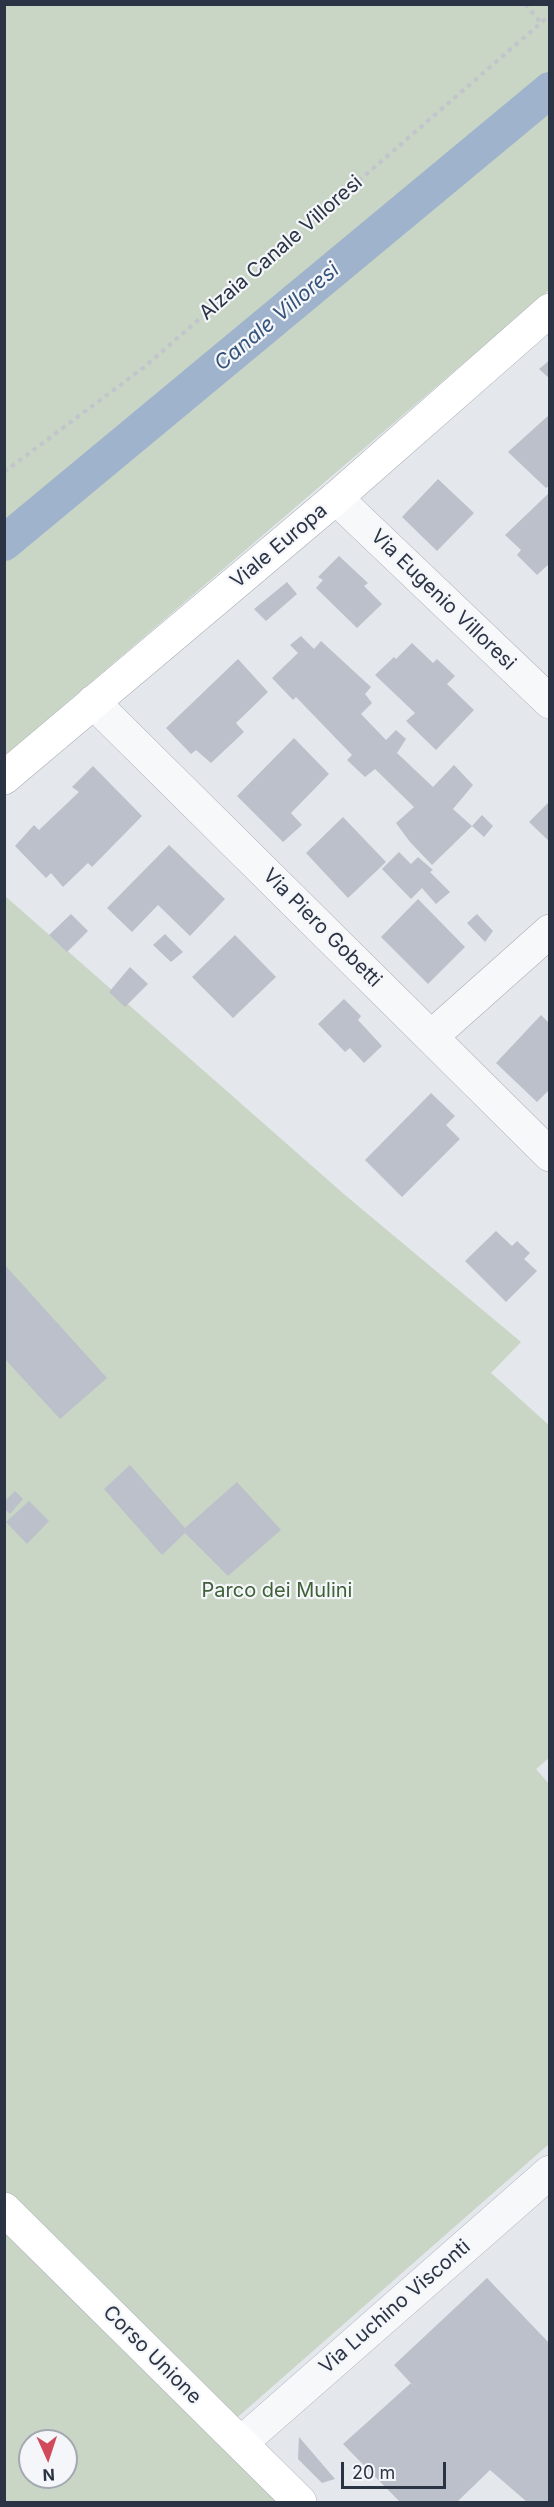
<!DOCTYPE html>
<style>
body{margin:0}
#map{position:relative;width:554px;height:2507px;overflow:hidden;background:#e4e7ec;font-family:Inter,sans-serif}
canvas{display:block}
.frame{position:absolute;inset:0;border:6px solid #2b3445;pointer-events:none}
.north{position:absolute;left:18px;top:2429px;width:60px;height:60px;box-sizing:border-box;background:#f4f6f9;border:2px solid #a4a8b1;border-radius:50%;rotate:177deg;font-size:16px;font-weight:700;line-height:24px;text-align:center;color:#2b3445}
.north::after{content:'';display:block;margin:auto;width:21px;height:27px;background:#d1495b;clip-path:polygon(50% 0,100% 100%,50% 72%,0 100%)}
.scale{position:absolute;left:341px;top:2462px;width:105px;height:27px;box-sizing:border-box;border:3px solid #2b3445;border-top:0;padding-left:8px;font-size:18px;line-height:21px;white-space:nowrap;color:#2b3445;-webkit-text-stroke:4px #f4f6f9;paint-order:stroke}
</style>
<div id="map">
<canvas width="554" height="2507"></canvas>
<div class="frame"></div>
<div class="north">N</div>
<div class="scale">20 m</div>
</div>
<script>
const ctx = document.querySelector('canvas').getContext('2d');
ctx.lineJoin = 'round';
function fillPath(path, color) { ctx.fillStyle = color; ctx.fill(path, 'evenodd'); }
const poly = rows => new Path2D(rows.map(r => 'M' + r).join(''));
function strokePath(path, color, width, dash) { ctx.strokeStyle = color; ctx.lineWidth = width; ctx.lineCap = dash ? 'butt' : 'round'; ctx.setLineDash(dash || []); ctx.stroke(path); }
function write(font, color, halo, rows, align = 'center') {
  ctx.font = font + ' Inter,sans-serif'; ctx.lineWidth = 4.5; ctx.setLineDash([]); ctx.textBaseline = 'middle'; ctx.strokeStyle = halo; ctx.fillStyle = color; for (const [text, x, y, turn = 0] of rows) {
    ctx.save(); ctx.translate(x, y); ctx.rotate((+turn || 0) * Math.PI / 180); ctx.textAlign = isNaN(turn) ? turn : align; if (halo) ctx.strokeText(text, 0, 0); ctx.fillText(text, 0, 0); ctx.restore();
  }
}
const green = poly([
 [5,5,549,5,549,290,5,756],
 [5,896,345,1195,521,1342,491,1373,550,1426,550,1757,536,1769,550,1785,549,2144,215,2437,277,2502,5,2502],
 [30,2441,66,2441,66,2477,30,2477]
]);
const canal = poly([
 [4,543,550,90]
]);
const building = poly([
 [550,360,550,379,539,369],
 [550,414,550,485,546,488,508,452],
 [438,479,474,513,437,551,402,517],
 [550,492,550,563,537,575,517,555,521,550,505,535],
 [339,556,368,583,364,586,382,604,357,628,316,588,323,580,318,577],
 [287,582,297,594,266,621,254,609],
 [301,636,314,649,321,641,371,687,365,694,372,703,361,714,386,740,396,730,406,739,397,753,433,787,454,765,473,785,453,809,472,826,482,815,493,826,484,837,472,826,432,865,410,842,396,823,414,807,375,769,365,777,347,760,352,755,296,697,293,700,272,678,298,653,290,645],
 [412,643,433,663,437,659,455,676,447,684,474,710,436,750,406,721,415,713,375,675,394,657,396,659],
 [238,659,268,692,236,723,244,732,211,763,196,750,191,754,166,728],
 [294,738,329,774,291,813,302,825,283,842,237,796],
 [93,766,142,816,92,867,88,863,63,887,51,873,46,878,15,846,34,825,39,830,79,792,72,787],
 [550,801,550,842,529,822],
 [343,817,386,862,348,898,306,853],
 [169,845,225,899,190,936,158,905,132,932,107,908],
 [399,852,411,864,418,857,433,870,430,872,450,892,436,904,422,888,411,899,382,869],
 [418,899,465,947,428,984,381,937],
 [71,914,88,931,67,952,49,935],
 [477,914,493,931,485,942,467,923],
 [165,934,183,952,171,962,153,945],
 [235,935,276,977,233,1018,192,977],
 [130,967,148,984,125,1007,109,992],
 [344,999,361,1016,358,1020,382,1046,364,1063,350,1048,345,1052,318,1024],
 [541,1015,550,1024,550,1089,537,1102,496,1063],
 [431,1093,455,1116,446,1125,460,1139,402,1197,365,1160],
 [496,1231,512,1246,517,1241,530,1253,524,1259,537,1271,506,1302,465,1261],
 [4,1264,107,1378,60,1419,4,1358],
 [130,1465,185,1528,237,1482,281,1530,228,1576,185,1533,162,1555,104,1489],
 [15,1491,23,1499,10,1514,4,1508,4,1502],
 [29,1501,49,1521,27,1544,6,1522],
 [487,2278,550,2344,550,2502,527,2502,490,2470,457,2502,400,2502,343,2444,411,2383,418,2391,394,2365],
 [299,2437,335,2479,322,2483,298,2459]
]);
const path = poly([
 [525,4,541,23],
 [4,472,143,368,550,15]
]);
const street = poly([
 [336,498,550,702],
 [93,702,550,1155],
 [431,1037,550,931],
 [241,2443,550,2172]
]);
const secondary = poly([
 [4,778,336,498,550,310],
 [4,2209,300,2502]
]);
const streetNames = [
 ["Alzaia Canale Villoresi",281,248,-41],
 ["Viale Europa",279,546,-40],
 ["Via Eugenio Villoresi",443,600,44],
 ["Via Piero Gobetti",322,928,45],
 ["Via Luchino Visconti",395,2307,-41],
 ["Corso Unione",152,2355,45]
];
const parkNames = [
 ["Parco dei Mulini",277,1591]
];
const waterNames = [
 ["Canale Villoresi",277,317,-40]
];
fillPath(green, '#c9d6c5');
strokePath(canal, '#9fb4cc', 36);
fillPath(building, '#bbc0ca');
strokePath(street, '#a9aeb7', 34);
strokePath(secondary, '#a9aeb7', 34);
strokePath(path, '#c2c5cb', 4, [4.5, 4.5]);
strokePath(street, '#f7f8fa', 33);
strokePath(secondary, '#fff', 33);
write('20px', '#2b3445', '#f4f6f9', streetNames);
write('20px', '#3f6138', '#f4f6f9', parkNames);
write('italic 21px', '#34527a', '#f4f6f9', waterNames);
</script>
